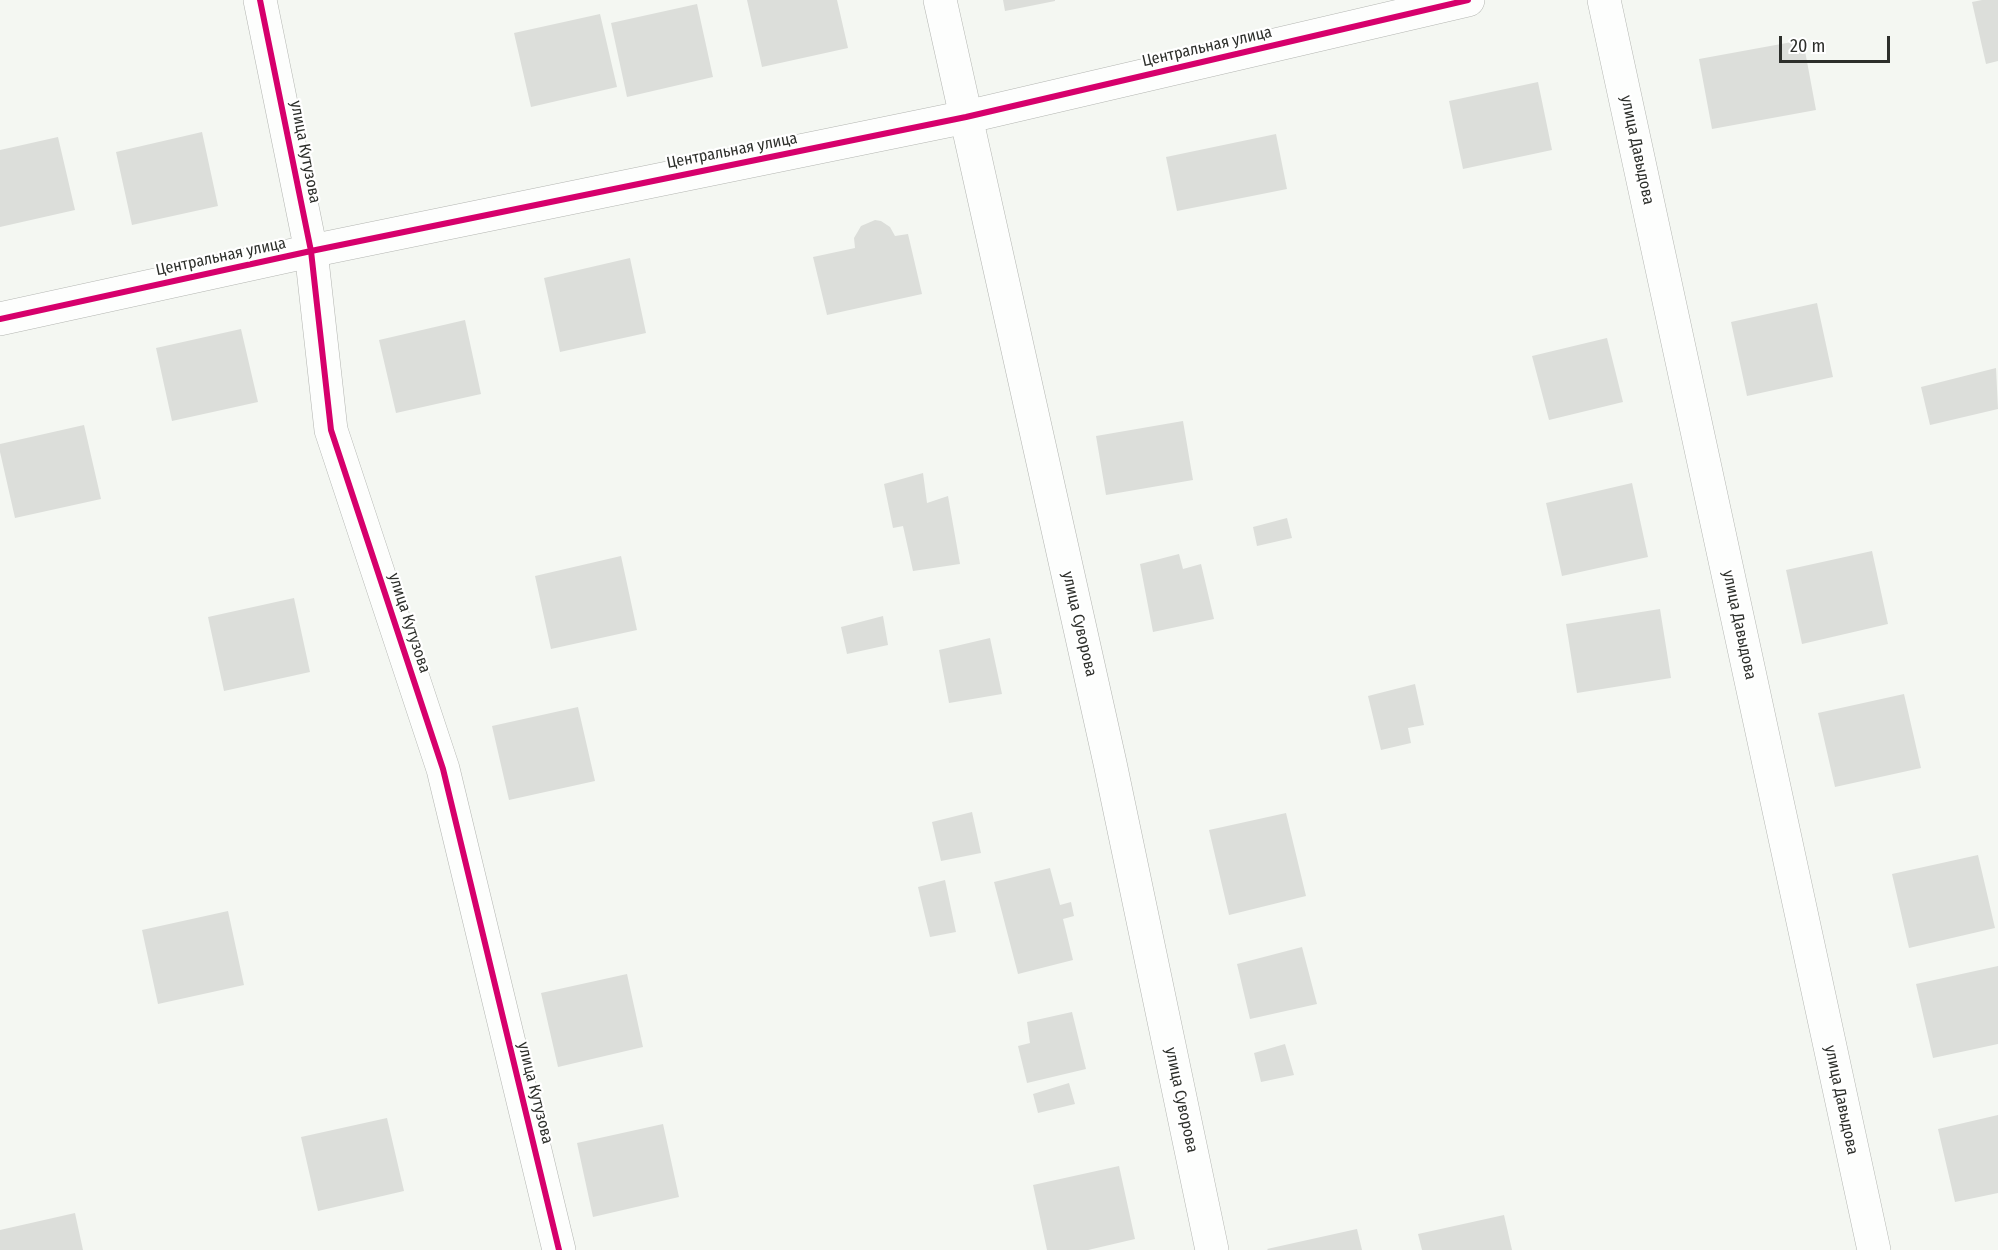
<!DOCTYPE html>
<meta charset="utf-8">
<style>
body{margin:0}
#map{position:relative;width:1998px;height:1250px;overflow:hidden;background:#f4f7f2;font-family:"Fira Sans Condensed",sans-serif}
canvas{display:block}
.scale{position:absolute;left:1779px;top:36px;width:111px;height:27px;box-sizing:border-box;border:3px solid #2d2f2b;border-top:0;padding-left:8px;font-size:18px;line-height:21px;white-space:nowrap;color:#2d2f2b;-webkit-text-stroke:4px #fff;paint-order:stroke}
</style>
<div id="map">
<canvas width="1998" height="1250"></canvas>
<div class="scale">20 m</div>
</div>
<script>
const ctx = document.querySelector('canvas').getContext('2d');
ctx.lineJoin = 'round';
function fillPath(path, color) { ctx.fillStyle = color; ctx.fill(path, 'evenodd'); }
const poly = rows => new Path2D(rows.map(r => 'M' + r).join(''));
function strokePath(path, color, width, dash) { ctx.strokeStyle = color; ctx.lineWidth = width; ctx.lineCap = dash ? 'butt' : 'round'; ctx.setLineDash(dash || []); ctx.stroke(path); }
function write(font, color, halo, rows, align = 'center') {
  ctx.font = font + ' "Fira Sans Condensed",sans-serif'; ctx.lineWidth = 4.5; ctx.setLineDash([]); ctx.textBaseline = 'middle'; ctx.strokeStyle = halo; ctx.fillStyle = color; for (const [text, x, y, turn = 0] of rows) {
    ctx.save(); ctx.translate(x, y); ctx.rotate((+turn || 0) * Math.PI / 180); ctx.textAlign = isNaN(turn) ? turn : align; if (halo) ctx.strokeText(text, 0, 0); ctx.fillText(text, 0, 0); ctx.restore();
  }
}
const building = poly([
 [747,0,837,0,848,48,762,67],
 [1003,0,1055,0,1055,1,1005,11],
 [1982,0,1998,0,1998,61,1986,64,1972,2],
 [697,4,713,77,627,97,611,23],
 [600,14,617,87,531,107,514,33],
 [1803,40,1816,110,1712,129,1699,59],
 [1538,82,1552,150,1463,169,1449,101],
 [202,132,218,206,132,225,116,152],
 [1276,134,1287,189,1177,211,1166,157],
 [58,137,75,210,0,227,0,150],
 [875,220,881,221,890,227,895,236,908,234,922,294,827,315,813,257,855,248,854,238,861,226],
 [630,258,646,333,560,352,544,278],
 [1817,303,1833,377,1747,396,1731,322],
 [465,320,481,394,396,413,379,340],
 [241,329,258,402,172,421,156,348],
 [1607,338,1623,402,1549,420,1532,356],
 [1996,368,1998,409,1930,425,1921,387],
 [1183,421,1193,480,1106,495,1096,436],
 [84,425,101,499,15,518,0,452,0,444],
 [923,473,927,503,948,496,960,564,913,571,903,526,893,528,884,484],
 [1632,483,1648,557,1562,576,1546,503],
 [1287,518,1292,538,1257,546,1253,527],
 [1872,551,1888,624,1802,644,1786,570],
 [1179,554,1183,569,1201,564,1214,619,1153,632,1140,564],
 [621,556,637,630,551,649,535,576],
 [294,598,310,672,224,691,208,617],
 [1660,609,1671,678,1577,693,1566,624],
 [883,616,888,645,847,654,841,627],
 [990,638,1002,694,949,703,939,650],
 [1415,684,1424,725,1408,728,1411,743,1381,750,1368,696],
 [1904,694,1921,768,1835,787,1818,713],
 [578,707,595,781,509,800,492,726],
 [972,812,981,853,941,861,932,822],
 [1286,813,1306,896,1229,915,1209,830],
 [1978,855,1995,928,1909,948,1892,874],
 [1050,868,1060,905,1071,902,1074,916,1063,919,1073,960,1018,974,994,882],
 [945,880,956,932,930,937,918,887],
 [228,911,244,985,158,1004,142,930],
 [1302,947,1317,1004,1250,1019,1237,964],
 [1998,966,1998,1044,1933,1058,1916,984],
 [627,974,643,1047,558,1067,541,993],
 [1072,1012,1086,1069,1027,1083,1018,1046,1030,1043,1027,1022],
 [1285,1044,1294,1075,1261,1082,1254,1053],
 [1069,1083,1075,1104,1038,1113,1033,1094],
 [1998,1115,1998,1193,1955,1202,1938,1129],
 [387,1118,404,1191,318,1211,301,1137],
 [663,1124,679,1197,593,1217,577,1143],
 [1119,1166,1135,1239,1088,1250,1047,1250,1033,1185],
 [75,1213,83,1250,0,1250,0,1230],
 [1504,1215,1512,1250,1422,1250,1418,1234],
 [1357,1229,1362,1250,1268,1250,1267,1249]
]);
const minor = poly([
 [260,0,311,251,331,430,443,769,559,1250],
 [940,0,1110,763,1212,1250],
 [1604,0,1874,1250]
]);
const tertiary = poly([
 [0,319,311,251,966,117,1468,0]
]);
const cycleway = poly([
 [260,0,311,251,331,430,443,769,559,1250],
 [0,319,311,251,966,117,1468,0]
]);
const streetNames = [
 ["Центральная улица",1207,47,-13],
 ["улица Давыдова",1637,150,78],
 ["Центральная улица",732,151,-11],
 ["улица Кутузова",305,152,79],
 ["Центральная улица",221,257,-12],
 ["улица Кутузова",409,623,72],
 ["улица Суворова",1079,624,77],
 ["улица Давыдова",1739,625,78],
 ["улица Кутузова",535,1093,76],
 ["улица Суворова",1181,1100,78],
 ["улица Давыдова",1841,1100,78]
];
fillPath(building, '#dcdeda');
strokePath(minor, '#b4b6b2', 34);
strokePath(tertiary, '#b4b6b2', 34);
strokePath(minor, '#fdfefd', 33);
strokePath(tertiary, '#fdfefd', 33);
strokePath(cycleway, '#d6006c', 6);
write('16px', '#2d2f2b', '#fff', streetNames);
</script>
